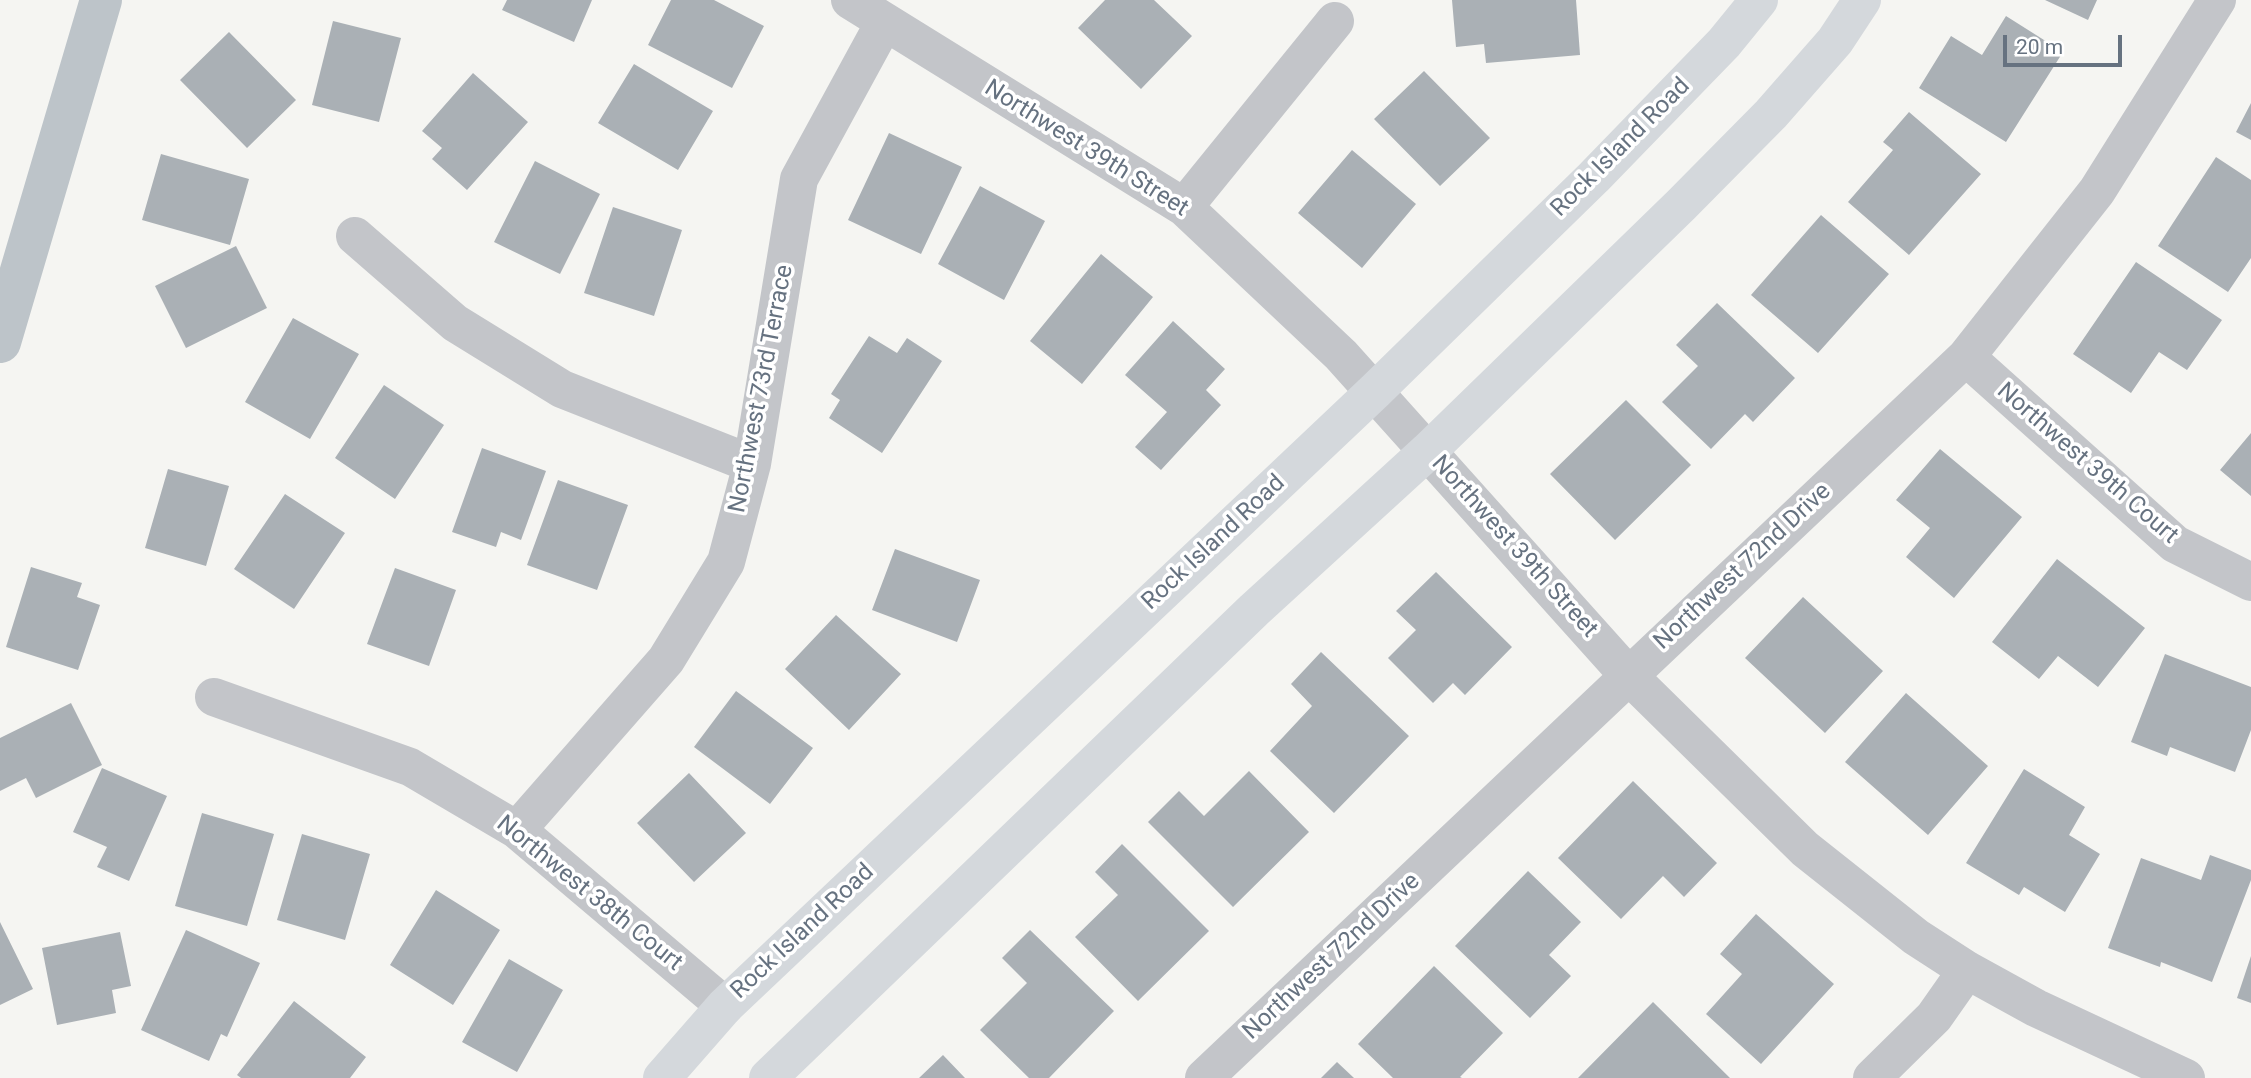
<!DOCTYPE html>
<style>
body{margin:0}
#map{position:relative;width:2251px;height:1078px;overflow:hidden;background:#f5f5f2;font-family:Roboto,sans-serif}
canvas{display:block}
.scale{position:absolute;left:2003px;top:35px;width:119px;height:32px;box-sizing:border-box;border:4px solid #667280;border-top:0;padding-left:9px;font-size:21px;line-height:24px;white-space:nowrap;color:#667280;-webkit-text-stroke:5px #fff;paint-order:stroke}
</style>
<div id="map">
<canvas width="2251" height="1078"></canvas>
<div class="scale">20 m</div>
</div>
<script>
const ctx = document.querySelector('canvas').getContext('2d');
ctx.lineJoin = 'round';
const poly = rows => new Path2D(rows.map(r => 'M' + r).join(''));
function strokePath(path, color, width, dash) { ctx.strokeStyle = color; ctx.lineWidth = width; ctx.lineCap = dash ? 'butt' : 'round'; ctx.setLineDash(dash || []); ctx.stroke(path); }
function fillPath(path, color) { ctx.fillStyle = color; ctx.fill(path, 'evenodd'); }
function write(font, color, halo, rows, align = 'center') {
  ctx.font = font + ' Roboto,sans-serif'; ctx.lineWidth = 7; ctx.setLineDash([]); ctx.textBaseline = 'middle'; ctx.strokeStyle = halo; ctx.fillStyle = color; for (const [text, x, y, turn = 0] of rows) {
    ctx.save(); ctx.translate(x, y); ctx.rotate((+turn || 0) * Math.PI / 180); ctx.textAlign = isNaN(turn) ? turn : align; if (halo) ctx.strokeText(text, 0, 0); ctx.fillText(text, 0, 0); ctx.restore();
  }
}
const canal = poly([
 [0,342,101,0]
]);
const building = poly([
 [507,0,592,0,574,42,502,10],
 [671,0,714,0,764,26,732,88,648,45],
 [1105,0,1154,0,1192,36,1141,89,1078,28],
 [1452,0,1576,0,1580,55,1486,63,1484,44,1456,47],
 [2045,0,2097,0,2088,20],
 [2006,16,2063,52,2006,142,1919,88,1951,36,1982,55],
 [333,21,401,38,379,122,312,105],
 [229,32,296,100,247,148,180,80],
 [634,64,713,111,678,170,598,123],
 [1424,71,1490,138,1440,186,1374,119],
 [473,73,528,122,467,190,432,159,442,148,422,131],
 [2251,103,2251,140,2236,132],
 [1909,112,1981,174,1909,255,1848,202,1893,150,1883,142],
 [889,133,962,167,921,254,848,220],
 [1352,150,1416,204,1362,268,1298,213],
 [161,154,249,179,230,245,142,220],
 [2216,157,2251,180,2251,258,2228,292,2158,246],
 [535,161,600,194,560,274,494,242],
 [980,186,1045,221,1004,300,938,264],
 [613,207,682,230,654,316,584,293],
 [1821,215,1889,274,1818,353,1751,295],
 [236,246,267,308,186,348,155,286],
 [1101,254,1153,297,1082,384,1030,341],
 [2136,262,2222,320,2187,370,2159,352,2131,393,2073,354],
 [1717,303,1795,378,1753,422,1745,414,1711,449,1662,402,1698,366,1676,345],
 [293,318,359,354,310,439,245,402],
 [1173,321,1225,369,1206,390,1221,405,1161,470,1135,447,1167,412,1125,375],
 [869,336,897,353,907,338,942,361,882,453,829,418,840,400,831,394],
 [384,385,444,425,395,499,335,458],
 [1626,400,1691,465,1615,540,1550,474],
 [2251,433,2251,496,2220,470],
 [482,448,546,471,521,540,501,532,496,547,452,532],
 [1940,449,2022,517,1954,598,1906,557,1930,528,1896,500],
 [168,469,229,486,206,566,145,548],
 [558,480,628,505,597,590,527,565],
 [285,494,345,533,294,609,234,569],
 [895,549,980,580,957,642,872,610],
 [2057,559,2145,628,2098,687,2058,656,2039,679,1992,642],
 [31,567,82,583,77,597,100,605,78,670,6,647],
 [395,568,456,590,429,666,367,644],
 [1436,572,1512,647,1465,695,1453,683,1433,703,1388,658,1416,630,1396,611],
 [1803,597,1883,671,1825,733,1745,658],
 [836,615,901,674,849,730,785,669],
 [1321,652,1409,736,1334,813,1270,751,1312,706,1291,684],
 [2165,654,2251,687,2251,730,2235,772,2170,747,2167,756,2131,742],
 [736,691,813,748,770,804,694,747],
 [1906,693,1988,766,1928,835,1845,762],
 [71,703,102,765,36,798,26,778,0,791,0,738],
 [102,768,167,796,129,881,97,867,107,847,73,832],
 [2024,769,2085,807,2069,835,2100,854,2065,912,2024,887,2019,895,1966,863],
 [1249,771,1309,832,1233,907,1148,822,1179,791,1204,816],
 [689,773,746,833,694,882,637,823],
 [1633,781,1717,863,1684,897,1663,876,1621,919,1558,858],
 [202,813,274,834,247,926,175,906],
 [302,834,370,854,345,940,277,920],
 [1122,844,1209,931,1138,1001,1075,937,1118,895,1095,872],
 [2210,855,2251,870,2251,880,2212,982,2161,962,2160,967,2108,948,2141,858,2201,880],
 [1528,871,1581,922,1549,955,1571,976,1530,1018,1455,946],
 [436,890,500,930,453,1005,390,965],
 [1756,914,1834,984,1761,1064,1706,1014,1742,974,1720,954],
 [0,922,33,989,0,1005],
 [186,930,260,963,227,1037,221,1034,209,1061,141,1030],
 [1030,930,1114,1011,1049,1078,1029,1078,980,1030,1027,983,1002,958],
 [120,932,131,986,112,990,116,1013,57,1025,42,948],
 [2251,956,2251,1003,2237,998],
 [509,959,563,990,517,1072,462,1042],
 [1434,966,1503,1033,1460,1077,1462,1078,1393,1078,1358,1044],
 [294,1001,366,1057,350,1078,241,1078,237,1075],
 [1653,1002,1730,1078,1578,1078],
 [943,1055,965,1078,919,1078],
 [1337,1062,1354,1078,1321,1078]
]);
const minor = poly([
 [850,0,1184,207,1341,355,1628,675,1805,849,1916,937,1967,970,2036,1008,2186,1078],
 [1184,207,1335,21],
 [355,236,455,323,562,389,752,464],
 [1966,357,2175,544,2251,582],
 [214,697,410,767,517,830,725,1006],
 [517,830,666,660,726,562,752,464,799,179,884,23],
 [1204,1078,1966,357,2097,191,2217,0],
 [1872,1078,1934,1017,1967,970]
]);
const secondary = poly([
 [662,1078,725,1006,1375,391,1594,177,1724,43,1759,0],
 [768,1078,1254,610,1428,451,1681,205,1771,114,1835,41,1862,0]
]);
const streetNames = [
 ["Rock Island Road",1621,148,-45],
 ["Northwest 39th Street",1086,149,32],
 ["Northwest 73rd Terrace",762,389,-79],
 ["Northwest 39th Court",2087,464,41],
 ["Rock Island Road",1214,543,-43],
 ["Northwest 39th Street",1514,547,48],
 ["Northwest 72nd Drive",1743,567,-43],
 ["Northwest 38th Court",589,894,39],
 ["Rock Island Road",803,932,-43],
 ["Northwest 72nd Drive",1332,957,-43]
];
strokePath(canal, '#bdc4c9', 42);
fillPath(building, '#aab0b5');
strokePath(minor, '#c3c5c9', 38);
strokePath(secondary, '#d4d8dc', 38);
write('24px', '#667280', '#fff', streetNames);
</script>
